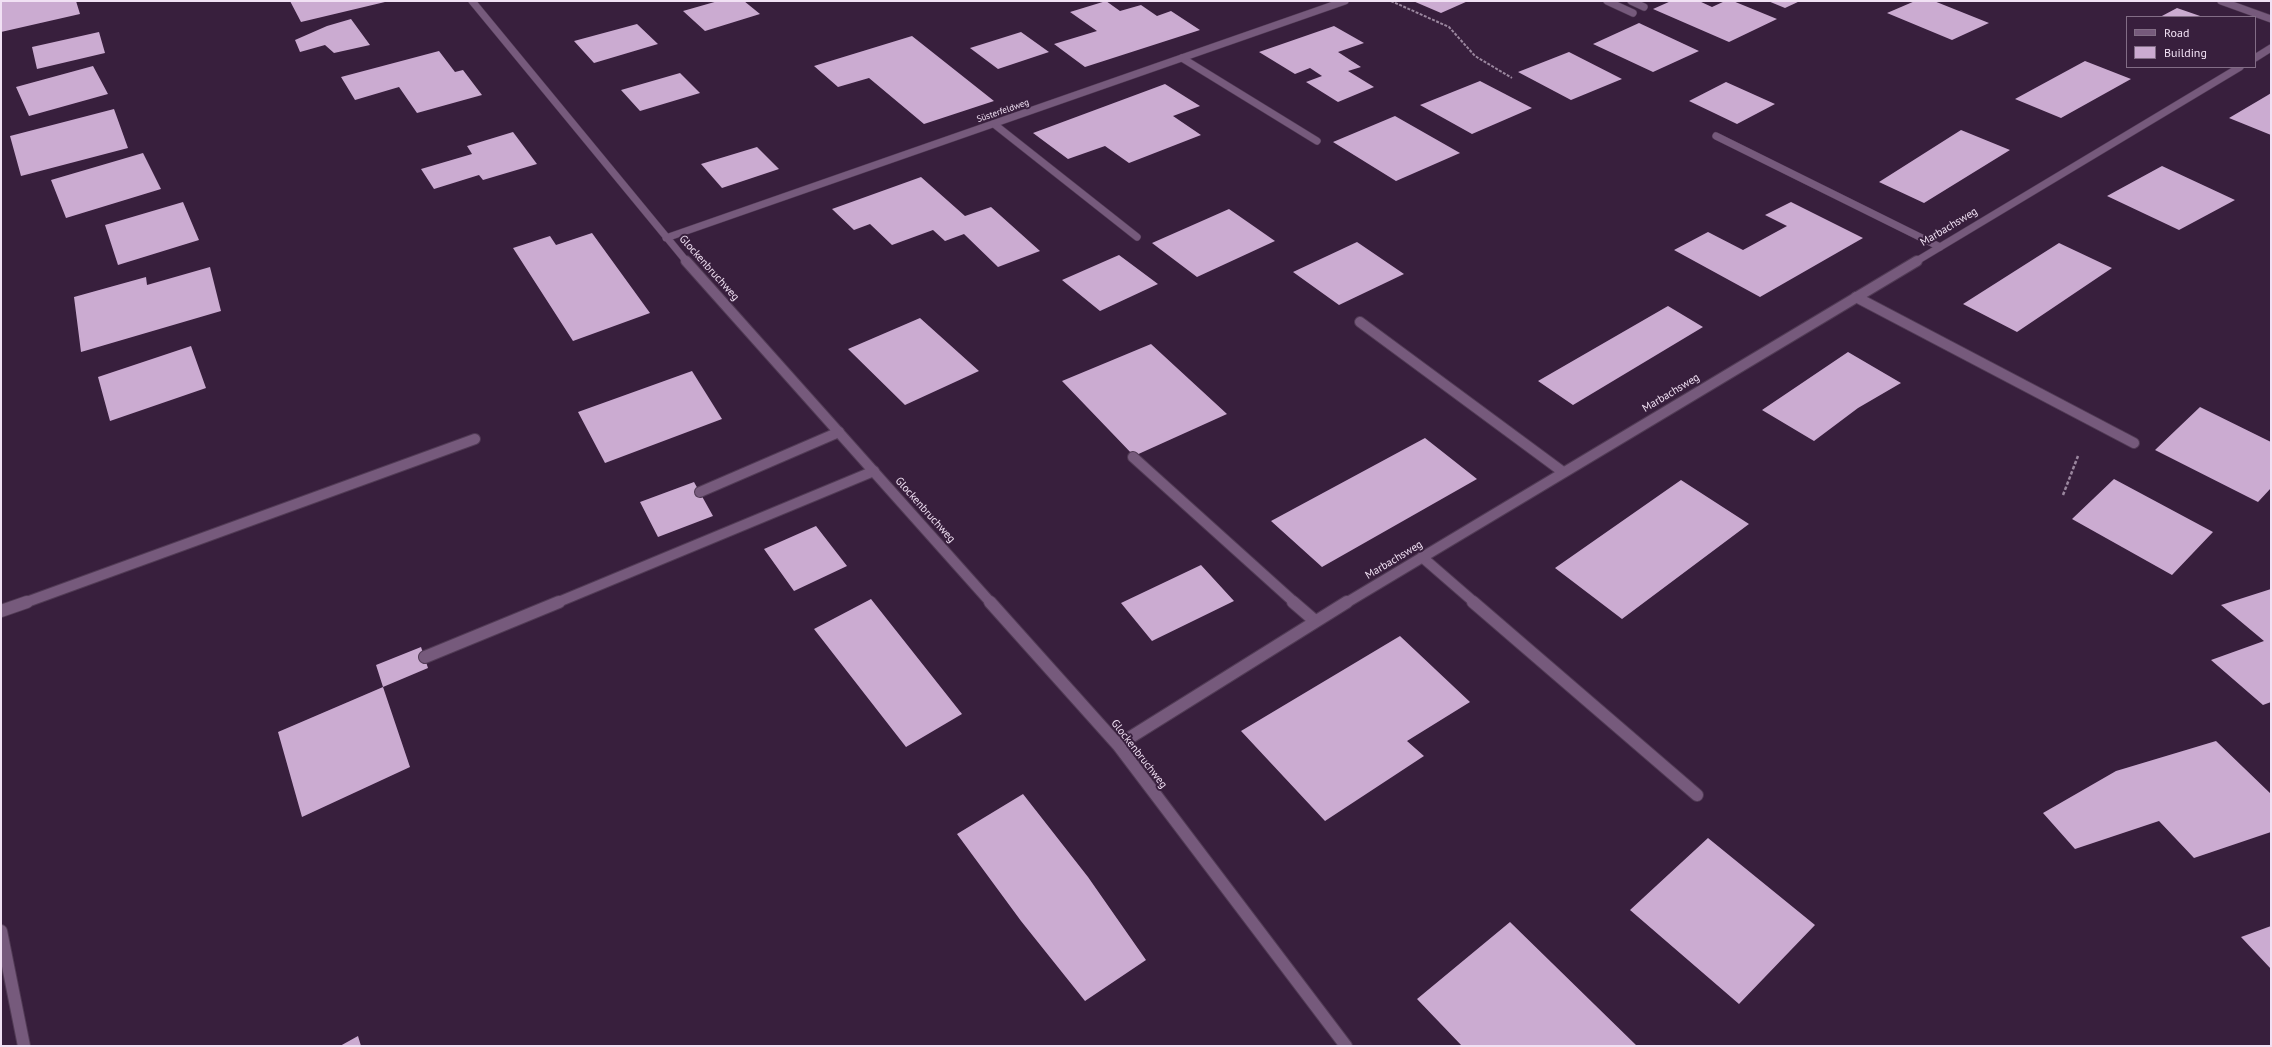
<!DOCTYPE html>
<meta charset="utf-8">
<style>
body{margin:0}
#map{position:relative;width:2272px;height:1047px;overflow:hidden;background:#381f3d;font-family:"PT Sans",sans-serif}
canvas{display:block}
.frame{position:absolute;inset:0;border:2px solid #f1e1f4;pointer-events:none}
.legend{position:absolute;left:2126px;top:16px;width:130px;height:52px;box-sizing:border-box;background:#381f3d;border:1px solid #826d86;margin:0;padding:5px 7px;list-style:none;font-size:12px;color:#f1e1f4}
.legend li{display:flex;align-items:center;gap:8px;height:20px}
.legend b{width:20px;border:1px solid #826d86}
</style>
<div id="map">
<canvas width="2272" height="1047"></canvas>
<div class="frame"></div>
<ul class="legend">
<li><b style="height:5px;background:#765a7c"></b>Road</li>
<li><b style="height:11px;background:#cbabd1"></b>Building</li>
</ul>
</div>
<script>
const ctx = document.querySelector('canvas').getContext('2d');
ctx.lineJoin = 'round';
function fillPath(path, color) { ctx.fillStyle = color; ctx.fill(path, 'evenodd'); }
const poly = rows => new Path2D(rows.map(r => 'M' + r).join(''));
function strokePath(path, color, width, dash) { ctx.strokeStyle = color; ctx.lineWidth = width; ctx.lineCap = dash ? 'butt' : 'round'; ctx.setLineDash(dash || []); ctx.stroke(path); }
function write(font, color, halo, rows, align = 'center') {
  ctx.font = font + ' "PT Sans",sans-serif'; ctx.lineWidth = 4; ctx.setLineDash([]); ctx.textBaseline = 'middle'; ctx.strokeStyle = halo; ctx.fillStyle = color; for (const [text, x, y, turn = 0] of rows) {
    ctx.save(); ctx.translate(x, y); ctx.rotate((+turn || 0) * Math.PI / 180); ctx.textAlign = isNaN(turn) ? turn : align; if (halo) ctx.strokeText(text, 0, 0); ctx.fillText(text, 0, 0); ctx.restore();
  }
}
const building = poly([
 [1,1,76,1,80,14,1,32],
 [290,1,385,1,385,2,301,22],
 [718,1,744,1,760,14,705,31,683,11],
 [1106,1,1120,11,1141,5,1157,16,1171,11,1200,30,1085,67,1054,44,1097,31,1070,12],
 [1413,1,1468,1,1441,13],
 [1671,1,1699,1,1712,7,1725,1,1733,1,1777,19,1729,42,1653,9],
 [1768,1,1800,1,1785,8],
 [1915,1,1934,1,1989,23,1952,40,1887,13],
 [2177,8,2203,17,2160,17],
 [351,19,370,45,334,53,325,45,300,52,295,40,327,26],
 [1639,23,1699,51,1653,72,1593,44],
 [637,24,658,44,594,63,574,41],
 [1334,26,1364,43,1338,52,1361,67,1348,71,1374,87,1338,102,1306,82,1322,76,1310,68,1295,74,1259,52],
 [99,32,105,53,37,69,32,47],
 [1021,32,1049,52,998,69,970,48],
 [912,36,994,101,924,124,869,78,838,87,814,66],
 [439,51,455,72,463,70,482,95,417,113,399,87,355,100,341,77],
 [1569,52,1622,79,1571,100,1518,72],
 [2085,61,2131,79,2061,118,2015,99],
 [93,66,108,94,29,116,16,87],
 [680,73,700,93,640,111,621,90],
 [1480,81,1532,108,1472,134,1420,105],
 [1726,82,1775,104,1737,124,1689,101],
 [1165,84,1200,106,1173,116,1201,135,1129,163,1105,146,1068,159,1033,133],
 [2271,93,2271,135,2229,118,2268,95],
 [114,109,128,148,21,176,10,136],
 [1395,116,1460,153,1396,181,1333,142],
 [1961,130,2010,150,1924,203,1879,182],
 [513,132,537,164,483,180,479,175,434,189,421,169,472,154,467,146],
 [757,147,779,169,722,188,701,164],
 [143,153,161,189,66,218,51,180],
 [2162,166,2235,200,2179,230,2107,196],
 [921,177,965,216,991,207,1040,251,998,267,964,234,945,241,933,230,892,245,870,224,854,230,832,209],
 [183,202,199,240,118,265,105,225],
 [1791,202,1863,238,1760,297,1674,250,1708,232,1743,250,1787,226,1765,215],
 [1229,209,1275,241,1197,277,1152,243],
 [592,233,650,313,573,341,513,248,550,236,556,245],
 [1357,242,1404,274,1339,305,1293,272],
 [2059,243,2112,268,2017,332,1963,304],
 [1119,255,1158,284,1100,311,1062,280],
 [210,267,221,311,81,352,74,297,146,277,147,285],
 [1668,306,1703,327,1573,405,1538,381],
 [920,318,979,371,905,405,848,349],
 [1151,344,1227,414,1134,456,1062,381],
 [191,346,206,388,110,421,98,377],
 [1848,352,1901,383,1858,408,1814,441,1762,410],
 [692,371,722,419,605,463,578,412],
 [2200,407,2271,442,2271,488,2258,502,2155,450],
 [1425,438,1477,479,1322,567,1271,521],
 [2114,479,2213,532,2172,575,2072,519],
 [1681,480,1749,524,1622,619,1555,568],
 [694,482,713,516,658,537,640,502],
 [816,526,847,566,794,591,764,549],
 [1201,565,1234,601,1152,641,1121,603],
 [2271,589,2271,702,2263,705,2211,660,2264,641,2221,605],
 [871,599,962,714,906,747,814,629],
 [1400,636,1470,702,1407,741,1424,756,1325,821,1241,731],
 [421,647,428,668,383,687,376,665],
 [383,687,410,767,302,817,278,732],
 [2216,741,2271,794,2271,832,2194,858,2159,821,2075,849,2043,813,2116,771],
 [1023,794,1088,877,1146,960,1085,1001,1021,921,957,834],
 [1708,838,1815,925,1739,1004,1630,910],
 [1510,922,1637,1046,1462,1046,1417,999],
 [2271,926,2271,969,2241,937],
 [358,1036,361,1046,340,1046]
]);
const pathFar1 = poly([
 [1391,1,1449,27,1475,56,1512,78]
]);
const path = poly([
 [2063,495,2078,456]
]);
const serviceFar2 = poly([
 [1607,1,1633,13],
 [1631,1,1644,7],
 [1182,58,1317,141],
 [994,124,1137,237],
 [1716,136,1940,247]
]);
const serviceFar1 = poly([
 [1856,297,2134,443],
 [1360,322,1563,472],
 [1133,457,1295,603],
 [700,492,839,432],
 [1422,557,1475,603],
 [24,603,475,439],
 [556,603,874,471]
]);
const service = poly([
 [1293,602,1315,621],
 [1473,602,1697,795],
 [1,611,27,602],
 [425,657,559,602],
 [1,931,24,1046]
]);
const minorFar2 = poly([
 [472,1,687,262],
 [2255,58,2271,48],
 [666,238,1345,1],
 [1915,262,2240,67]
]);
const minorFar1 = poly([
 [686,261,991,603],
 [1346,603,1917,261]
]);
const minor = poly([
 [990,602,1118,745,1346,1046],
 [1118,745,1347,602]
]);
const secondary = poly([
 [2221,1,2271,19]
]);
const farStreetnames = [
 ["Süsterfeldweg",1003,111,-19]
];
const streetNames = [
 ["Marbachsweg",1949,227,-31],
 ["Glockenbruchweg",709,268,48],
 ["Marbachsweg",1671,393,-31],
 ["Glockenbruchweg",925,510,48],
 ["Marbachsweg",1394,560,-31],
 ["Glockenbruchweg",1139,754,52]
];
fillPath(building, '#cbabd1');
strokePath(serviceFar2, '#513b55', 8);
strokePath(serviceFar1, '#513b55', 12);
strokePath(service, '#513b55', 14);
strokePath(minorFar2, '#513b55', 8);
strokePath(minorFar1, '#513b55', 12);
strokePath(minor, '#513b55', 14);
strokePath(secondary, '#513b55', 8);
strokePath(pathFar1, '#9a869e', 2, [3, 1.5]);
strokePath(path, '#9a869e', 2.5, [3.5, 2]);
strokePath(serviceFar2, '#765a7c', 7);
strokePath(serviceFar1, '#765a7c', 10);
strokePath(service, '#765a7c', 12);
strokePath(minorFar2, '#765a7c', 7);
strokePath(minorFar1, '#765a7c', 10);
strokePath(minor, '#765a7c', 12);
strokePath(secondary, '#765a7c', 7);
write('9px', '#f1e1f4', '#381f3d', farStreetnames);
write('11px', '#f1e1f4', '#381f3d', streetNames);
</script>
